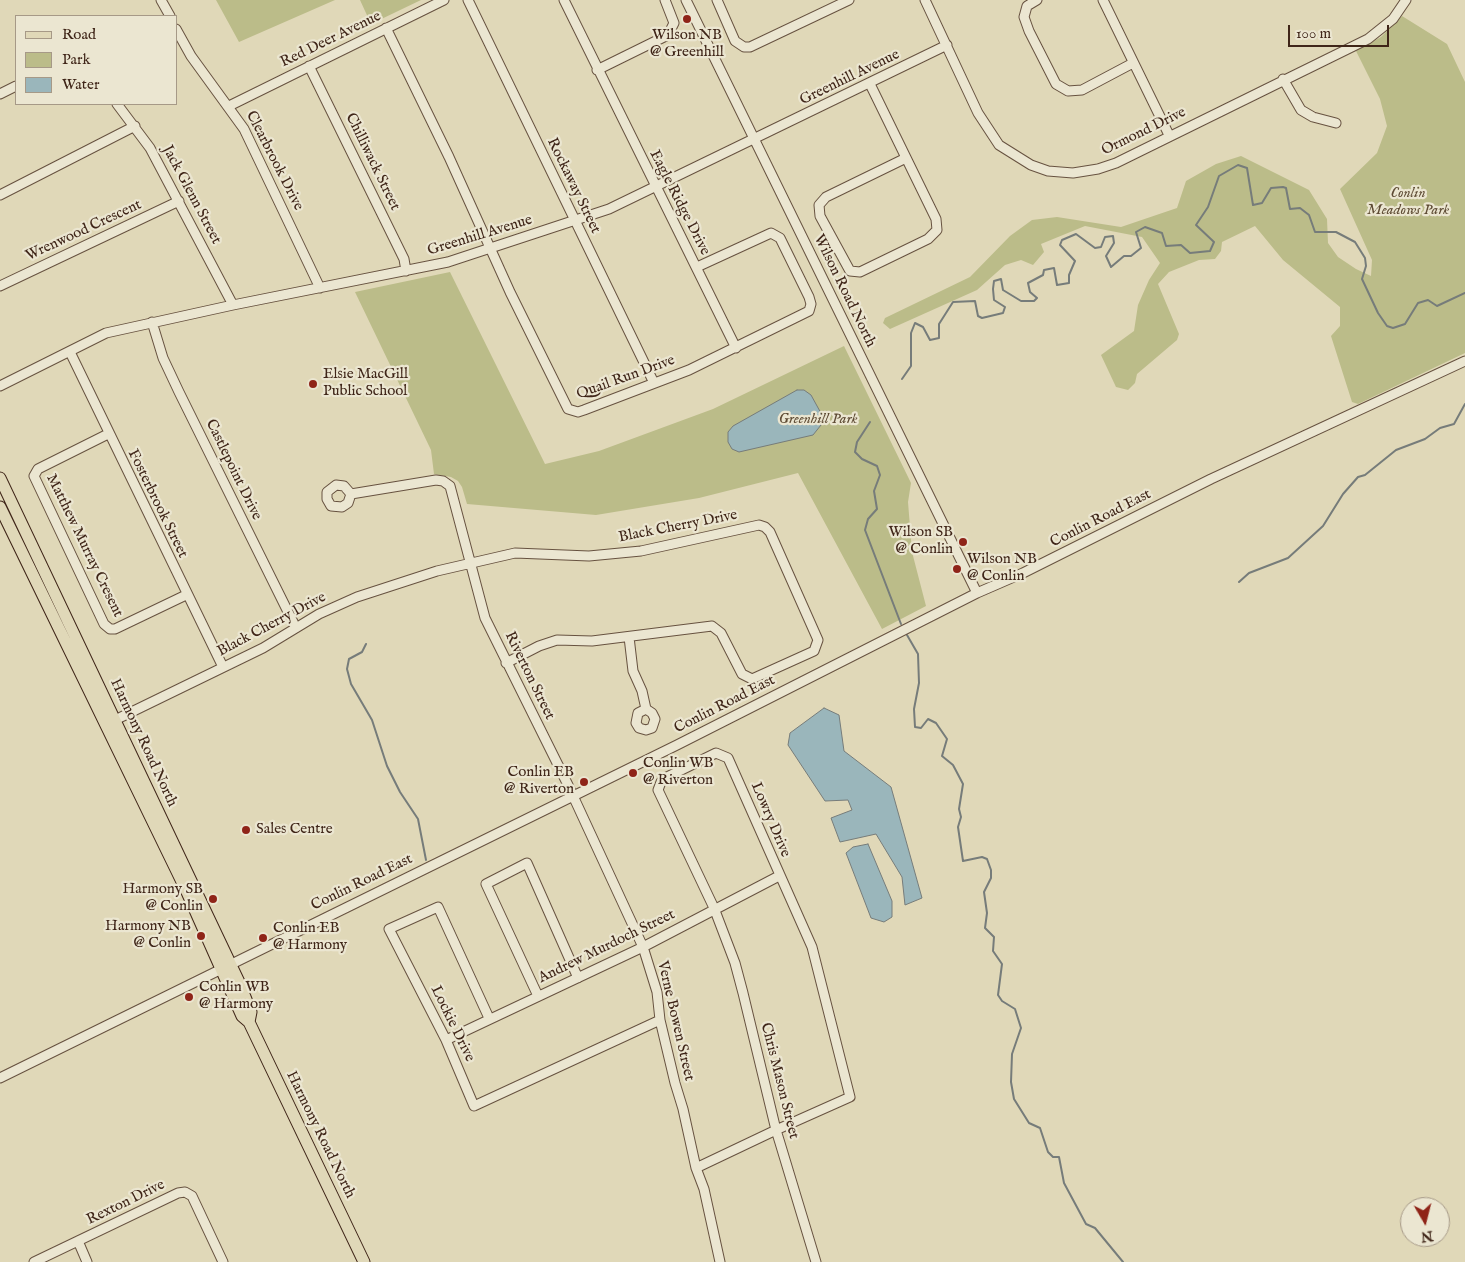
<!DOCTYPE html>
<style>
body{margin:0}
#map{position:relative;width:1465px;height:1262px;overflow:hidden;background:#e0d8b8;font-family:"IM FELL English",serif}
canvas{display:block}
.legend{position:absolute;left:15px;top:15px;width:162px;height:90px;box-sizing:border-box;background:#ebe6d1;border:1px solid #a69987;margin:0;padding:6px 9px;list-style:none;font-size:15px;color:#3f2518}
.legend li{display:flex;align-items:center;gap:10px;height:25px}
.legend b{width:25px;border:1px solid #a69987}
.north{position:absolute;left:1400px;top:1197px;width:50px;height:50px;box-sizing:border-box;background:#ebe6d1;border:1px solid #a69987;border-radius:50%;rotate:172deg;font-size:14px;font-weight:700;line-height:20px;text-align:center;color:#3f2518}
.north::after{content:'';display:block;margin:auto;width:18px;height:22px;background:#8f2418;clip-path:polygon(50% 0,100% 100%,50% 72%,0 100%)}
.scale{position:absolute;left:1288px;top:25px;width:101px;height:22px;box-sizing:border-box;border:2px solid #3f2518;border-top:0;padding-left:6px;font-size:15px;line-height:18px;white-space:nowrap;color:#3f2518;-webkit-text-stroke:4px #ebe6d1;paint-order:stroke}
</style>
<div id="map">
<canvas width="1465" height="1262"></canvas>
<ul class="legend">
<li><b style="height:6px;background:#e0d8b8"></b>Road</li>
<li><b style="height:14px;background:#bbbc89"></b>Park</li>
<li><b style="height:14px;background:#9ab6bb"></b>Water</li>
</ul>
<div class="north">N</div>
<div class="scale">100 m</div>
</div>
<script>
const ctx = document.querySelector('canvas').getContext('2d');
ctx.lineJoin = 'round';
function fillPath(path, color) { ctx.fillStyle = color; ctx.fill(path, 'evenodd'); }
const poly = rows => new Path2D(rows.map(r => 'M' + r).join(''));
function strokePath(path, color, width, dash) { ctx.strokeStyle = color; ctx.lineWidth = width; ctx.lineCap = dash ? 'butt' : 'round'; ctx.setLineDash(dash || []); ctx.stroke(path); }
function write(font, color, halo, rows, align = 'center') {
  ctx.font = font + ' "IM FELL English",serif'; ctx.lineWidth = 4.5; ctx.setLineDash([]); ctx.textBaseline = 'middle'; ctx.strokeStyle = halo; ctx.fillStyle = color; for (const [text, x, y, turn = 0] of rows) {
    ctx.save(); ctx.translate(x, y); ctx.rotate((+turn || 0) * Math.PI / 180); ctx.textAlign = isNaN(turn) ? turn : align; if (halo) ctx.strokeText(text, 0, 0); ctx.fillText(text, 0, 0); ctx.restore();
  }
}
const green = poly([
 [216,0,335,0,239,42],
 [360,0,421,0,371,24],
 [1402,16,1447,44,1465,82,1465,353,1358,404,1352,402,1331,336,1340,326,1340,307,1283,260,1255,226,1222,242,1221,251,1215,259,1199,260,1169,272,1158,284,1179,334,1177,340,1137,374,1135,383,1128,390,1116,387,1101,355,1134,331,1138,305,1149,280,1160,263,1142,237,1085,226,1041,244,1044,252,1033,265,1021,260,1005,265,977,290,890,329,883,323,885,318,970,277,1010,236,1032,220,1057,217,1121,227,1177,208,1186,181,1216,164,1241,156,1309,190,1327,219,1328,243,1338,257,1356,269,1371,276,1372,260,1340,189,1377,153,1387,126,1380,99,1356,51,1381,37],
 [450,272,545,464,599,451,713,409,844,346,911,483,908,502,912,552,926,606,882,629,798,473,699,498,596,515,467,504,462,487,458,481,451,477,434,474,431,450,355,292]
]);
const water = poly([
 [797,390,804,390,811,395,822,415,821,425,813,435,739,452,732,449,728,442,728,432,733,426,797,390],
 [824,708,839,715,844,751,891,787,922,898,905,905,902,877,876,834,840,842,831,818,852,810,848,800,825,801,788,745,790,733,824,708],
 [868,844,892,901,892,917,884,922,871,918,846,853,853,847,868,844]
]);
const stream = poly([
 [902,379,911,366,911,333,915,323,923,327,930,340,939,338,939,324,953,302,975,301,978,316,982,318,1003,313,1005,307,994,300,993,289,994,281,1001,279,1003,290,1021,301,1034,301,1037,298,1030,292,1028,283,1043,275,1044,270,1054,268,1057,285,1069,283,1069,275,1075,261,1060,245,1062,240,1076,234,1095,248,1101,247,1105,237,1113,236,1114,243,1106,256,1111,267,1124,256,1131,256,1141,248,1136,232,1145,227,1162,233,1166,246,1181,245,1190,253,1210,251,1214,242,1196,225,1208,207,1219,176,1238,165,1247,168,1253,205,1262,203,1271,188,1283,187,1286,188,1290,209,1300,208,1309,215,1315,232,1336,232,1355,242,1365,258,1366,266,1362,279,1378,313,1387,326,1393,328,1405,324,1418,303,1428,300,1437,306,1465,293],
 [870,422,857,442,855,452,862,459,877,466,880,475,874,491,877,509,868,519,865,530,901,624],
 [1239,582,1249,573,1288,558,1323,526,1343,494,1358,477,1365,475,1396,450,1425,439,1440,428,1454,424,1465,404],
 [907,635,918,654,919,683,914,709,915,727,921,728,928,719,936,723,947,739,942,756,953,765,963,784,959,809,961,817,958,827,963,861,982,857,987,859,991,870,991,878,984,892,987,913,985,928,994,937,993,951,1002,964,998,995,1002,1001,1015,1009,1021,1028,1012,1054,1011,1082,1014,1099,1029,1123,1040,1128,1048,1152,1053,1157,1059,1157,1064,1183,1086,1224,1095,1228,1123,1262],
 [366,644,362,652,349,659,347,669,351,684,372,720,387,766,400,792,418,819,426,860]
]);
const minor = poly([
 [161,0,170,16],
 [468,0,654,383],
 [564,0,736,348],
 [686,0,977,593],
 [717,0,735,41,744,47,750,47,849,0],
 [925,0,978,113,999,145,1031,165,1048,171,1073,173,1098,169,1116,163,1368,39,1393,19,1406,0],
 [1037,0,1027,6,1024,17,1029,31,1056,84,1068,91,1082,90,1133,63],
 [1103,0,1169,135],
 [386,28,449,157,510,292,568,409,578,412,584,410,689,370,809,311,811,304,809,297,780,238,771,233,697,267],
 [176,29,191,56,244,129,320,288],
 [309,66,404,259,406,271],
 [597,70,668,35,674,23,665,0],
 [1283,79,1301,110,1313,117,1336,123],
 [870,84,936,219,937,230,928,239,860,272,850,271,820,216,819,205,826,197,906,158],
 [0,94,16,86],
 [117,104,150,148,233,305],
 [229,106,444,0],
 [0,195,135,126],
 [0,286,179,201],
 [152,322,163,358,179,392,296,628],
 [70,352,223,667],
 [0,386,106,333,233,305,448,262,609,209,947,45],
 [108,434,38,469,34,476,104,624,110,629,115,629,186,595],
 [351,494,348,503,342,507,331,506,327,499,327,492,336,485,344,486,351,494,436,480,443,481,450,486,485,618,568,785,643,947,657,992,660,1020,675,1083,683,1109,696,1168,704,1189,720,1262],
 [629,637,633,671,642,691,646,709,638,713,636,723,639,728,646,730,652,728,655,719,652,713,646,709],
 [115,720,263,648,319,614,357,597,437,571,515,553,589,556,641,551,759,525,765,527,770,532,818,640,814,651,752,679,742,674,721,633,712,626,592,641,557,640,539,646,506,663],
 [538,996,486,884,527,863,578,978],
 [489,1018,438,907,389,929,446,1040,474,1106,660,1020],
 [446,1040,643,947,779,876],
 [0,1078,677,745,977,593,1023,573,1211,479,1465,361],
 [696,1168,776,1130,850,1097,812,947,728,758,716,753,667,777,661,782,658,790,714,908,735,963,743,993,776,1130,780,1143,816,1262],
 [78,1241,87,1262],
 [34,1262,178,1193,185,1192,192,1196,223,1262]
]);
const major = poly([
 [0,478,239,982,251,1012,249,1022],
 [0,507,187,892,242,1016,249,1022,364,1262]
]);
const markers = [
 [687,19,5,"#8f2418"],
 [313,384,5,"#8f2418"],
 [963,542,5,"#8f2418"],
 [957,569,5,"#8f2418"],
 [633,773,5,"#8f2418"],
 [584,782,5,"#8f2418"],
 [246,830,5,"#8f2418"],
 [213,899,5,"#8f2418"],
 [201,936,5,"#8f2418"],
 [263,938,5,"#8f2418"],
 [189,997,5,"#8f2418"]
];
const poiNames = [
 ["Wilson NB",687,36,"center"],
 ["@ Greenhill",687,53,"center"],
 ["Elsie MacGill",323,375],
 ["Public School",323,392],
 ["Wilson SB",953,533,"right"],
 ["@ Conlin",953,550,"right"],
 ["Wilson NB",967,560],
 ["@ Conlin",967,577],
 ["Conlin WB",643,764],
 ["@ Riverton",643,781],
 ["Conlin EB",574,773,"right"],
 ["@ Riverton",574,790,"right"],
 ["Sales Centre",256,830],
 ["Harmony SB",203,890,"right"],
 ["@ Conlin",203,907,"right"],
 ["Harmony NB",191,927,"right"],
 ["@ Conlin",191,944,"right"],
 ["Conlin EB",273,929],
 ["@ Harmony",273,946],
 ["Conlin WB",199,988],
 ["@ Harmony",199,1005]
];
const streetNames = [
 ["Red Deer Avenue",331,40,-26],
 ["Greenhill Avenue",850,78,-26],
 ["Ormond Drive",1144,132,-26],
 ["Clearbrook Drive",274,161,63],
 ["Chilliwack Street",372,162,64],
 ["Rockaway Street",573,186,64],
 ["Jack Glenn Street",191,195,62],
 ["Eagle Ridge Drive",679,203,63],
 ["Wrenwood Crescent",84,231,-25],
 ["Greenhill Avenue",480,236,-17],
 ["Wilson Road North",844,291,64],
 ["Quail Run Drive",626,378,-20],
 ["Castlepoint Drive",233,470,64],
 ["Fosterbrook Street",157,504,64],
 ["Conlin Road East",1101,519,-27],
 ["Black Cherry Drive",678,527,-11],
 ["Matthew Murray Cresent",84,546,64],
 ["Black Cherry Drive",272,625,-28],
 ["Riverton Street",529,676,64],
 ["Conlin Road East",725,705,-27],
 ["Harmony Road North",143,743,65],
 ["Lowry Drive",770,820,67],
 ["Conlin Road East",362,883,-26],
 ["Andrew Murdoch Street",607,947,-26],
 ["Verne Bowen Street",675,1021,77],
 ["Lockie Drive",452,1024,64],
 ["Chris Mason Street",779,1081,76],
 ["Harmony Road North",320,1135,64],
 ["Rexton Drive",126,1203,-26]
];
const parkNames = [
 ["Conlin",1408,194],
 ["Meadows Park",1408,211],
 ["Greenhill Park",818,420]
];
fillPath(green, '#bbbc89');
fillPath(water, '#9ab6bb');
strokePath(water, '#767c7a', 1);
strokePath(stream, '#767c7a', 2);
strokePath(minor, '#675240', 11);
strokePath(major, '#3f2518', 13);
strokePath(minor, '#ebe6d1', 9);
strokePath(major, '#e0d8b8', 11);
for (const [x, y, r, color] of markers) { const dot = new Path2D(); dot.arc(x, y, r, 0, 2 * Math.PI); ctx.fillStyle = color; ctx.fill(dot); strokePath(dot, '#ebe6d1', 2); }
write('15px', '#3f2518', '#ebe6d1', poiNames, 'left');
write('15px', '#3f2518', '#ebe6d1', streetNames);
write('italic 15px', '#5e4b34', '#ebe6d1', parkNames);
</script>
